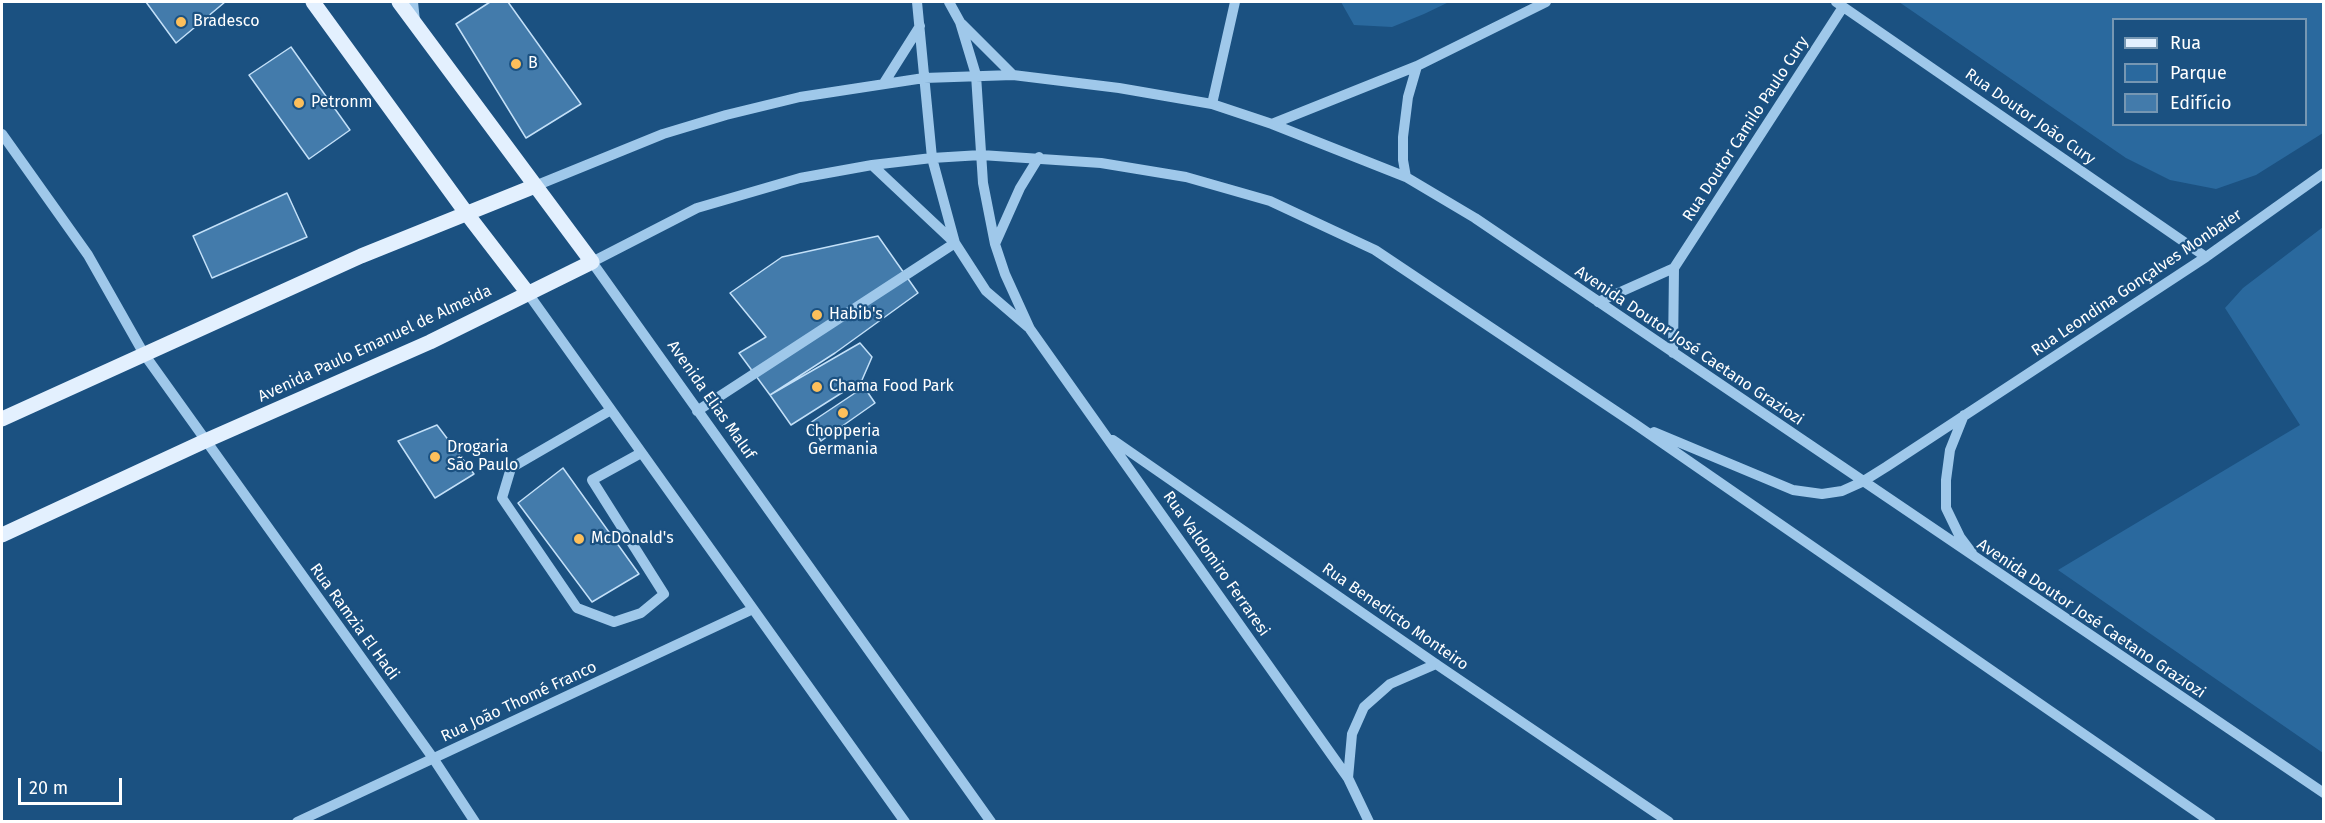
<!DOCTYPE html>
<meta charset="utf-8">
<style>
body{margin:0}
#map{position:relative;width:2325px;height:823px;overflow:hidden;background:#1b5181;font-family:"Fira Sans",sans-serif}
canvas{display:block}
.frame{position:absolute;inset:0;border:3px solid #fff;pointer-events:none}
.legend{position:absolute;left:2112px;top:18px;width:195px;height:108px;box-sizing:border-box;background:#1b5181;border:2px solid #7697b3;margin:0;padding:8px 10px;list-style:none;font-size:18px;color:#fff}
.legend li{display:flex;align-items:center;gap:12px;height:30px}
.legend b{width:30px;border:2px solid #7697b3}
.scale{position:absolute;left:18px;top:778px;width:104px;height:27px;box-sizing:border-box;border:3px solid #fff;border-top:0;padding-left:8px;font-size:18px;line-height:21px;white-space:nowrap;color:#fff;-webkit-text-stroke:4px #1b5181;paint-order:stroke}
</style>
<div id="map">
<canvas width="2325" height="823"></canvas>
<div class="frame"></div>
<ul class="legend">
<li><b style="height:8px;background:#e3f0fe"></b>Rua</li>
<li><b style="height:16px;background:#2a699e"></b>Parque</li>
<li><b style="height:16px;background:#437bab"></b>Edifício</li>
</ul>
<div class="scale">20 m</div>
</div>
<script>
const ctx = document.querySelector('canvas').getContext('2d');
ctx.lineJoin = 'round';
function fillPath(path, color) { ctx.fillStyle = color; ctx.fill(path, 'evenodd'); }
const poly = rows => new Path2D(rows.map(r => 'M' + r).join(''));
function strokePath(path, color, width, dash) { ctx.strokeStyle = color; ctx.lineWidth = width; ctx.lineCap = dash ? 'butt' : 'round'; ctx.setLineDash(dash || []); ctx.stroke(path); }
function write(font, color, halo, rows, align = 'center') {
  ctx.font = font + ' "Fira Sans",sans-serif'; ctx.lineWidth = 4.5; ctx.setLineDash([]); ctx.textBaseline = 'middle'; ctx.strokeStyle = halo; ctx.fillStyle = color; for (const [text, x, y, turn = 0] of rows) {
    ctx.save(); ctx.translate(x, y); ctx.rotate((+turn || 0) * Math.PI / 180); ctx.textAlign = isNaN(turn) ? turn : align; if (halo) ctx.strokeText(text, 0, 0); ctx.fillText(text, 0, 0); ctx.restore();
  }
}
const green = poly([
 [1341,2,1449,2,1424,14,1392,27,1354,25],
 [1899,2,2323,2,2323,133,2256,175,2216,189,2170,180,2126,158],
 [2114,20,2306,20,2306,124,2114,124],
 [2323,227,2323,753,2058,570,2300,425,2225,308,2243,288]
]);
const building = poly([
 [146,2,225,2,176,43,146,2],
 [490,2,508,2,581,104,526,138,456,24,490,2],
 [291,47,350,130,309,159,249,75,291,47],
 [287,193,307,237,212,278,193,236,287,193],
 [878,236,918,293,835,353,770,395,739,353,766,337,730,293,782,257,878,236],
 [860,343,872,357,862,380,791,425,770,395,860,343],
 [864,387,875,403,821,441,810,423,864,387],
 [437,425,474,474,435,498,398,441,437,425],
 [563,468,639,574,592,602,518,503,563,468]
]);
const minor = poly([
 [413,2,415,21],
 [917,2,932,158,955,243,986,291,1028,327],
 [949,2,960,22,976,75,983,183,995,244,1005,274,1030,329,1348,778,1369,822],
 [1836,2,2206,257],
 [962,24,1013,75],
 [1417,66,1546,2],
 [884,83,920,26],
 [1212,104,1235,2],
 [1272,124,1417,66,1408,97,1403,137,1403,160,1406,177],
 [2,134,88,255,144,354,433,758,475,822],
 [535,186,663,134,726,115,800,97,924,78,1013,75,1119,88,1212,104,1272,124,1406,177,1475,218,2324,793],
 [995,244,1020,188,1039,157],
 [1674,268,1843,7],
 [527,292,905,822],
 [1598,302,1674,268,1673,353],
 [611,410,511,468,502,498,577,608,614,622,641,613,664,594,592,480,641,453],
 [697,411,955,243,872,165],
 [1964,415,1950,450,1946,480,1946,508,1960,537,1972,553],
 [1654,432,1793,490,1822,494,1842,491,1862,482,1886,467,2206,257,2324,173],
 [1113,440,1436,664,1669,822],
 [1348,778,1352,734,1364,707,1390,684,1436,664],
 [297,822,753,609],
 [991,822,592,262,697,208,800,178,872,165,932,158,981,155,1101,163,1186,177,1270,201,1375,250,1635,424,2211,822]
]);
const major = poly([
 [313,2,467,214,527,292],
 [2,419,361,256,535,186],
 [2,535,205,441,430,342,592,262,399,2]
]);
const markers = [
 [181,22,6,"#fcbf5b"],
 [516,64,6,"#fcbf5b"],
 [299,103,6,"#fcbf5b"],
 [817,315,6,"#fcbf5b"],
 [817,387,6,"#fcbf5b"],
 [843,413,6,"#fcbf5b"],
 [435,457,6,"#fcbf5b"],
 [579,539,6,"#fcbf5b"]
];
const poiNames = [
 ["Bradesco",193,22],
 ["B",528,64],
 ["Petronm",311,103],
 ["Habib's",829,315],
 ["Chama Food Park",829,387],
 ["Chopperia",843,432,"center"],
 ["Germania",843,450,"center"],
 ["Drogaria",447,448],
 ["São Paulo",447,466],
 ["McDonald's",591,539]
];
const streetNames = [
 ["Rua Doutor João Cury",2030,117,35],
 ["Rua Doutor Camilo Paulo Cury",1746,129,-57],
 ["Rua Leondina Gonçalves Monbaier",2137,283,-34],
 ["Avenida Paulo Emanuel de Almeida",375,344,-25],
 ["Avenida Doutor José Caetano Graziozi",1689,346,34],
 ["Avenida Elias Maluf",711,400,55],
 ["Rua Valdomiro Ferraresi",1216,564,55],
 ["Rua Benedicto Monteiro",1395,617,35],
 ["Avenida Doutor José Caetano Graziozi",2091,619,34],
 ["Rua Ramzia El Hadi",354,622,54],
 ["Rua João Thomé Franco",519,702,-25]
];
fillPath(green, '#2a699e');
fillPath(building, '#437bab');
strokePath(building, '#c3e0f8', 1.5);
strokePath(minor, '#9fc8ea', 10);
strokePath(major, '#e3f0fe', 15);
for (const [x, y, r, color] of markers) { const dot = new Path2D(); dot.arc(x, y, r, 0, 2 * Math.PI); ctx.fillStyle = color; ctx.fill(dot); strokePath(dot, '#1b5181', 2); }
write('16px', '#fff', '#1b5181', poiNames, 'left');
write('16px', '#fff', '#1b5181', streetNames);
</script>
